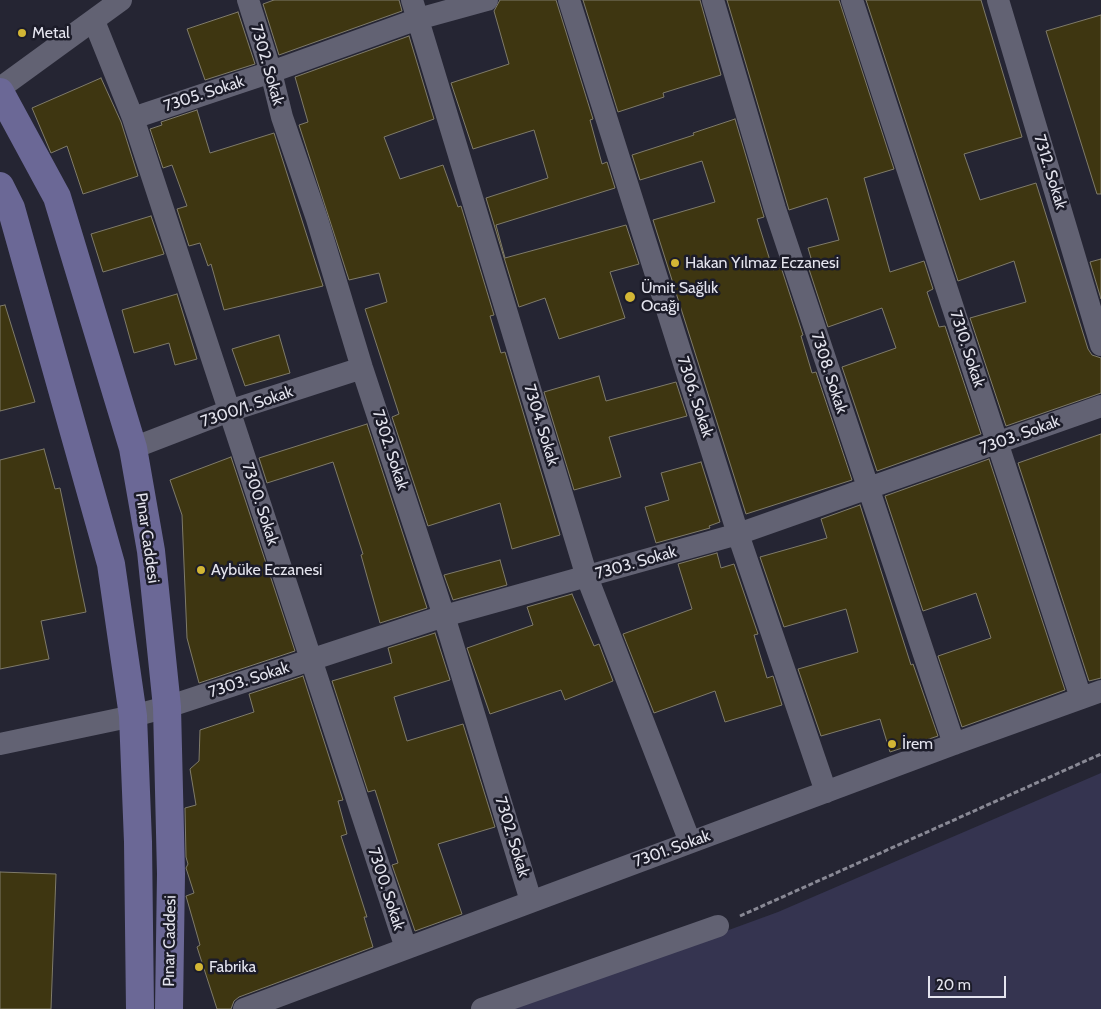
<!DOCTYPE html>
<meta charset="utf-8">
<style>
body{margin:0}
#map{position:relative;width:1101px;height:1009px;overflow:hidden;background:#252533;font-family:Cabin,sans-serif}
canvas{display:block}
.scale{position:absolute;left:928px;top:976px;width:78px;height:22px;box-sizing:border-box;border:2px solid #e4e4ee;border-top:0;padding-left:6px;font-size:15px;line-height:18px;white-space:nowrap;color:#e4e4ee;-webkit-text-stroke:4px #1c1c29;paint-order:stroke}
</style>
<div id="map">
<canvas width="1101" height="1009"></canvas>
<div class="scale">20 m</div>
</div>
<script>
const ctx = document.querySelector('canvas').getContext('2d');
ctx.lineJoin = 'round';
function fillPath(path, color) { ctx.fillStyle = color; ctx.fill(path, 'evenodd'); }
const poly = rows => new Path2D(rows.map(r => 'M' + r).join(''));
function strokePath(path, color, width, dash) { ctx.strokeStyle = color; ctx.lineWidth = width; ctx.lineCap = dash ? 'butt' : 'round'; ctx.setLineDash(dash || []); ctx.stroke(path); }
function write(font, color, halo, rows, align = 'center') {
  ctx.font = font + ' Cabin,sans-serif'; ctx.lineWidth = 5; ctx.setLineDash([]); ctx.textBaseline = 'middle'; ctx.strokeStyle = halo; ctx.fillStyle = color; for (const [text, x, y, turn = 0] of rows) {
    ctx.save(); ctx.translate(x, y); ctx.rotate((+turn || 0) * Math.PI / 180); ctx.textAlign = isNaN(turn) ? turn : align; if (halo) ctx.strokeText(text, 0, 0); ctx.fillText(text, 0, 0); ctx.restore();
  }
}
const green = poly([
 [1101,773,1101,1009,513,1009,778,912]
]);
const building = poly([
 [274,0,399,0,402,11,279,55,263,4,274,0],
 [500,0,556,0,593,119,590,120,602,164,607,162,615,188,496,225,505,258,626,225,639,264,610,272,625,318,559,339,545,298,519,307,486,198,548,178,534,130,473,149,451,83,509,64,494,11,500,0],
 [583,0,700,0,721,75,663,93,664,97,618,112,583,0],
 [727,0,839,0,894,169,864,178,890,272,924,261,933,289,927,292,939,327,945,326,981,434,877,471,842,367,896,348,882,308,828,327,806,260,811,258,808,248,839,240,827,198,789,210,727,0],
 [866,0,981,0,1022,137,964,154,980,200,1036,183,1088,349,1092,355,1101,358,1101,393,1006,426,970,318,1026,302,1014,261,958,281,866,0],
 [238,12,255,64,205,80,187,29,238,12],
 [1101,15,1101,194,1097,194,1046,31,1101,15],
 [409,36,434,119,384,137,400,179,443,165,458,207,461,206,494,315,490,316,501,353,505,352,560,535,512,549,500,503,428,526,392,417,399,414,365,309,387,302,379,273,349,280,299,125,308,122,295,77,409,36],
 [101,78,121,122,138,176,83,194,67,146,51,153,32,108,101,78],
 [197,110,210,153,274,133,323,286,224,310,211,264,208,266,200,243,189,246,177,209,187,206,172,165,163,168,150,129,162,125,161,122,197,110],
 [735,119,764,217,757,219,773,270,781,267,803,335,801,336,812,373,816,372,852,480,746,514,653,220,715,202,702,161,640,180,632,155,694,135,693,133,735,119],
 [151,216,164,254,103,272,91,234,151,216],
 [1101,259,1101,299,1090,262,1101,259],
 [177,294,197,359,175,365,169,343,134,353,122,310,177,294],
 [5,305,35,402,0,411,0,306,5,305],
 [279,335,290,373,245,386,232,349,279,335],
 [599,376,606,401,676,382,687,416,609,437,621,477,574,490,544,392,599,376],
 [367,424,427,608,380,623,361,555,363,554,333,462,267,483,259,458,367,424],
 [1101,434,1101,678,1089,681,1018,463,1101,434],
 [44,449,55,489,60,488,86,612,41,621,49,659,0,669,0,460,44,449],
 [231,457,295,651,199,683,187,638,182,515,170,480,231,457],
 [989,459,1065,690,962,727,938,656,991,638,976,593,923,611,885,496,989,459],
 [701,462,720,522,709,526,710,528,656,543,645,507,669,500,661,473,701,462],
 [860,505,911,665,913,664,938,736,890,752,880,719,821,736,798,669,858,652,846,609,784,627,760,557,827,538,821,519,860,505],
 [717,553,721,568,734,564,758,634,754,635,767,678,773,676,782,705,725,722,715,691,654,713,623,634,692,609,678,564,717,553],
 [500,560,507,585,453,600,444,575,500,560],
 [572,594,594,646,599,644,613,681,565,700,561,690,490,714,467,648,533,625,527,607,572,594],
 [435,633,450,680,394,697,407,741,463,724,495,827,438,844,462,914,415,931,392,865,398,863,375,790,368,792,332,681,392,663,388,648,435,633],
 [303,676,343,800,338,801,347,834,341,836,367,917,364,917,373,947,239,997,234,1001,231,1009,217,1009,197,947,200,945,186,896,194,893,186,868,188,864,186,857,185,808,196,805,190,769,199,761,200,730,254,712,249,694,303,676],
 [0,872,56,874,51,1009,0,1009,0,872]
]);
const path = poly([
 [740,916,1101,754]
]);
const minor = poly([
 [248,0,271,72,282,117,317,219,362,368,444,616,531,901],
 [412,0,587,577,690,842],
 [569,0,738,534,826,792],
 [713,0,775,209,954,744],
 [852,0,1081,698],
 [998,0,1101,345],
 [94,21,133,118,271,72,418,19,487,0],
 [0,88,121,0],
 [133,118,406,948],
 [133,448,229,411,362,368],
 [0,744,133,716,167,707,444,616,738,534,1101,406],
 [244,1009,954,744,1101,691],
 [482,1009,718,926]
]);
const secondary = poly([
 [0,92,57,197,133,448,151,551,167,707,171,874,169,1009],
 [0,186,11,208,111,564,133,716,138,842,140,1009]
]);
const markers = [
 [22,33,5,"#d3b635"],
 [675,263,5,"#d3b635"],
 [630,297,6,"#d3b635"],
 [201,570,5,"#d3b635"],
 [892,744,5,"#d3b635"],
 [199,967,5,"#d3b635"]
];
const poiNames = [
 ["Metal",32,33],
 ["Hakan Yılmaz Eczanesi",685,263],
 ["Ümit Sağlık",641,288],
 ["Ocağı",641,306],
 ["Aybüke Eczanesi",211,570],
 ["İrem",902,744],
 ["Fabrika",209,967]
];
const streetNames = [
 ["7302. Sokak",267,65,74],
 ["7305. Sokak",204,94,-18],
 ["7312. Sokak",1050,172,73],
 ["7310. Sokak",967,349,72],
 ["7308. Sokak",829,373,72],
 ["7306. Sokak",695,397,72],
 ["7300/1. Sokak",247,407,-19],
 ["7304. Sokak",541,425,73],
 ["7303. Sokak",1020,435,-20],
 ["7302. Sokak",390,450,72],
 ["7300. Sokak",260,504,72],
 ["Pınar Caddesi",147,538,82],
 ["7303. Sokak",636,563,-16],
 ["7303. Sokak",249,680,-18],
 ["7302. Sokak",512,837,73],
 ["7301. Sokak",672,849,-20],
 ["7300. Sokak",386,889,72],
 ["Pınar Caddesi",170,941,-89]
];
fillPath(green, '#353450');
fillPath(building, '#3e3611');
strokePath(building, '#7f7b6a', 1);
strokePath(path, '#898995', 3, [5, 2.5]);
strokePath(minor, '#626273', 22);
strokePath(secondary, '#6b6896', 28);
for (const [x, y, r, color] of markers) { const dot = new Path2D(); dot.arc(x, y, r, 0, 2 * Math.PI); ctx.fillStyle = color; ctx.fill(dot); strokePath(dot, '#1c1c29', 2); }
write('16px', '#e4e4ee', '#1c1c29', poiNames, 'left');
write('16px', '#e4e4ee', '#1c1c29', streetNames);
</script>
